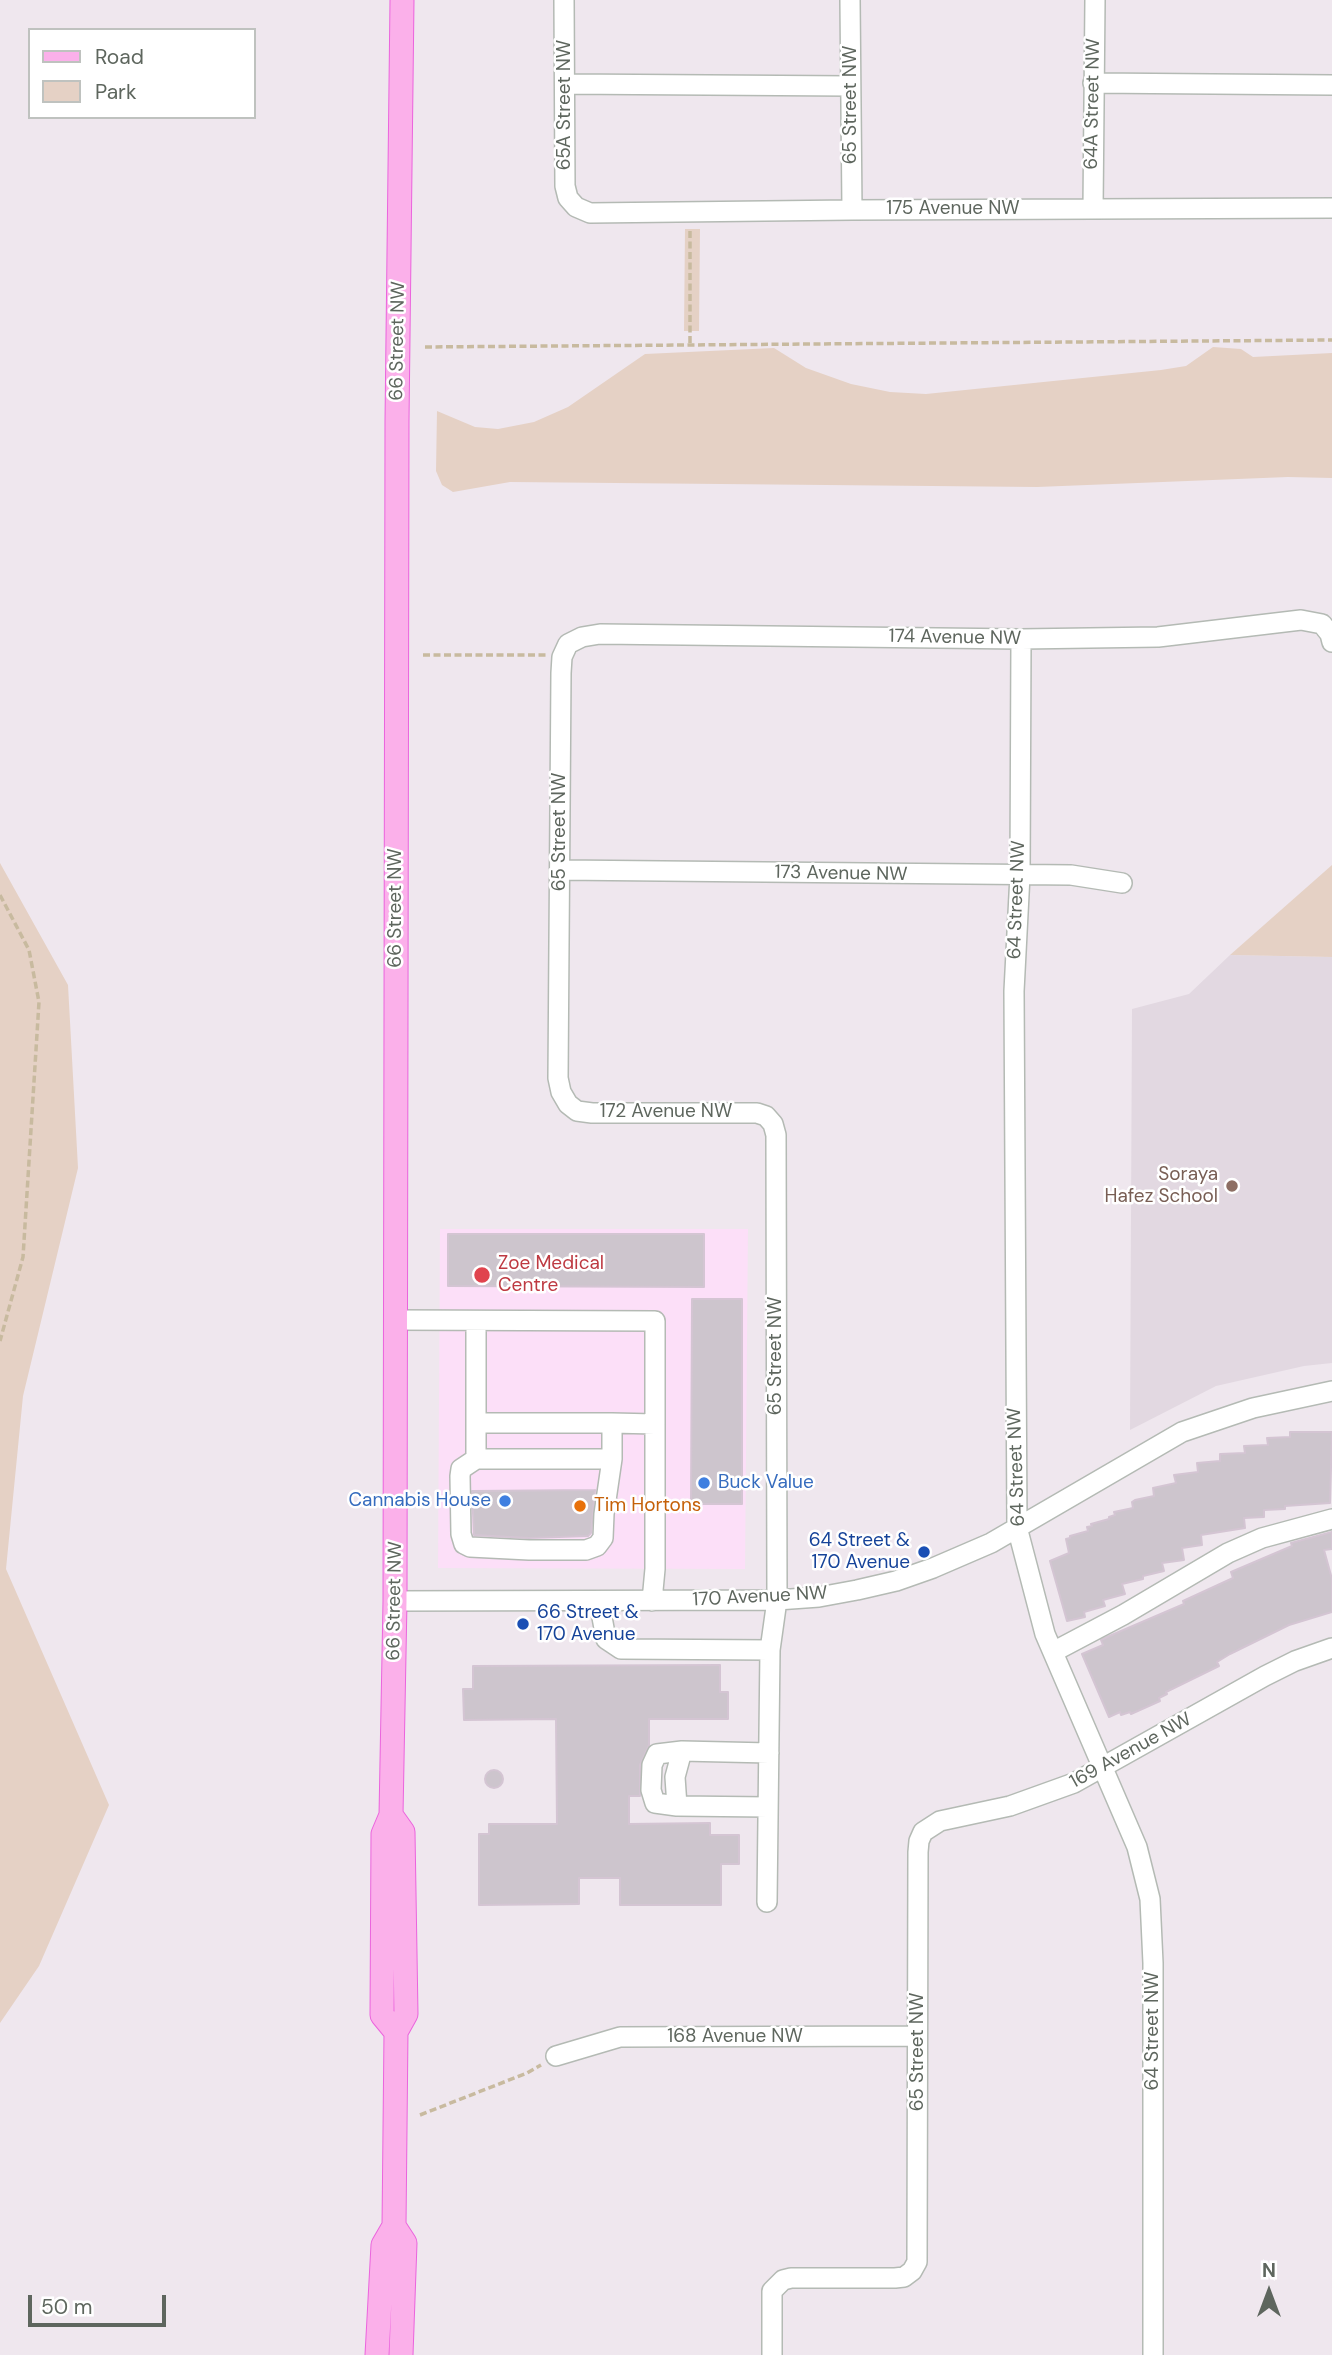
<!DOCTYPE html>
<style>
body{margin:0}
#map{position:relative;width:1332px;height:2355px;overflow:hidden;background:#efe7ee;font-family:"DM Sans",sans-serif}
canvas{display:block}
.legend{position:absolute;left:28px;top:28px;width:228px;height:91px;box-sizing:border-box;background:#fff;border:2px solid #bfc2bf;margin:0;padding:9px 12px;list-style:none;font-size:21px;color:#5e665e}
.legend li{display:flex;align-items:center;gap:14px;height:35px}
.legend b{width:35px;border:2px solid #bfc2bf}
.north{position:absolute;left:1234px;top:2257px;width:70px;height:70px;-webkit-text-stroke:5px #fff;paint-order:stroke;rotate:0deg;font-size:19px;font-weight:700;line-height:28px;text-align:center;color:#5e665e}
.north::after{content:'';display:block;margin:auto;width:24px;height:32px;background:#5e665e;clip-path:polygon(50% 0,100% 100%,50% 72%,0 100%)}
.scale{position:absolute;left:28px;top:2295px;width:138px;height:32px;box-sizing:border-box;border:4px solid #5e665e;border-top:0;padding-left:9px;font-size:21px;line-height:24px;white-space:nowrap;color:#5e665e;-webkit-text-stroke:5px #fff;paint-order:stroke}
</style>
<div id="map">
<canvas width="1332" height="2355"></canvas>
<ul class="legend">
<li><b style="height:9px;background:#fbb0ea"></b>Road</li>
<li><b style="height:19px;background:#e5d1c5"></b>Park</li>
</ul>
<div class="north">N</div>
<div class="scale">50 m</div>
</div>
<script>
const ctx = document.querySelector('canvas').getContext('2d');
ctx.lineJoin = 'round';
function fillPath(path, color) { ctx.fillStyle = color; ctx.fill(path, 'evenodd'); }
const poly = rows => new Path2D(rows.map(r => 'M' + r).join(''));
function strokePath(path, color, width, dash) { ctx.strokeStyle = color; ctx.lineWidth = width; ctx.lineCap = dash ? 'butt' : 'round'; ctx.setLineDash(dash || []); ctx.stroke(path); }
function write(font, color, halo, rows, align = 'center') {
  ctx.font = font + ' "DM Sans",sans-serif'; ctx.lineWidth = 5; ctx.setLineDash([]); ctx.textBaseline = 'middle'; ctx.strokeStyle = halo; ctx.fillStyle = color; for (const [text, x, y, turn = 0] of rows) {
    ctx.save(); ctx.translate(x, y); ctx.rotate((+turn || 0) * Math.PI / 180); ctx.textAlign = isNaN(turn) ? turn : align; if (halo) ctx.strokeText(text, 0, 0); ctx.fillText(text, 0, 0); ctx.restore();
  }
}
const commercial = poly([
 [440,1229,748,1229,745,1569,438,1568]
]);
const education = poly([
 [1230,955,1332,957,1332,1363,1304,1366,1216,1386,1130,1430,1132,1009,1189,994]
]);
const green = poly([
 [685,229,700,229,699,331,684,331],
 [1213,347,1241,349,1253,357,1332,353,1332,478,1288,477,1037,487,510,482,453,492,442,485,436,471,437,411,475,427,498,429,534,422,568,407,645,354,774,348,806,368,851,384,890,392,926,394,1161,370,1186,366],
 [0,863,68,985,78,1168,23,1396,6,1569,109,1805,39,1966,0,2023],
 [1332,865,1332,957,1230,955]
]);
const building = poly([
 [448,1234,704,1234,704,1287,448,1286,448,1234],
 [692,1299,742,1299,742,1504,691,1504,692,1299],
 [1290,1432,1332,1432,1330,1503,1285,1506,1285,1509,1264,1510,1264,1517,1244,1518,1245,1528,1201,1535,1202,1545,1182,1548,1184,1560,1162,1563,1164,1571,1143,1576,1143,1579,1122,1584,1125,1594,1103,1600,1105,1606,1084,1612,1085,1617,1067,1621,1050,1561,1069,1553,1066,1539,1070,1538,1070,1536,1088,1531,1087,1527,1092,1526,1091,1524,1109,1519,1109,1517,1115,1515,1114,1512,1133,1508,1132,1502,1135,1500,1154,1496,1153,1488,1176,1483,1174,1475,1198,1472,1197,1463,1220,1461,1220,1454,1245,1453,1244,1446,1268,1445,1267,1438,1290,1437,1290,1432],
 [595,1490,591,1533,588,1536,529,1538,474,1535,472,1491,595,1490],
 [1332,1532,1332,1549,1324,1550,1332,1579,1332,1612,1289,1625,1230,1654,1217,1662,1219,1666,1166,1692,1167,1694,1159,1698,1160,1701,1131,1714,1130,1712,1121,1715,1120,1712,1109,1717,1082,1654,1103,1645,1101,1640,1107,1637,1184,1604,1183,1601,1233,1578,1231,1572,1292,1546,1291,1543,1332,1532],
 [720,1665,720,1692,728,1692,728,1719,649,1719,649,1745,640,1765,640,1796,629,1796,629,1824,710,1823,710,1835,739,1835,739,1864,721,1864,721,1905,620,1905,620,1878,579,1878,579,1904,479,1905,479,1834,489,1834,489,1824,557,1824,556,1719,464,1720,463,1689,473,1689,473,1666,720,1665],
 '485 1779a9 9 0 1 1 18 0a9 9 0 1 1-18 0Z'
]);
const path = poly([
 [690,343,690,230],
 [425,347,1332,340],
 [423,655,546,655],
 [0,895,29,950,39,1002,23,1257,0,1341],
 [420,2115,527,2073,541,2065]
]);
const minor = poly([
 [564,0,565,186,568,198,576,207,590,213,852,210,1332,208],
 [850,0,852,210],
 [1093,83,1332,85],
 [565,84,850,86],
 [1093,209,1095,0],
 [1021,639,1020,875,1014,991,1017,1527,1045,1634,1137,1847,1150,1899,1153,1963,1153,2355],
 [560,870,1071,875,1122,883],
 [396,1320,655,1321,655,1569,652,1601],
 [476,1321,476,1459,612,1459,612,1423,655,1424],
 [476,1423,612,1423],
 [476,1459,461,1469,460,1476,461,1534,464,1544,470,1547,529,1550,586,1550,597,1546,603,1538,604,1514,612,1459],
 [395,1601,777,1600,819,1597,857,1590,896,1581,933,1568,991,1543,1182,1432,1253,1408,1332,1391],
 [599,1601,606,1639,621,1649,770,1650,777,1600,776,1135,773,1124,766,1116,757,1113,592,1113,577,1111,568,1104,561,1092,558,1078,561,673,562,657,568,644,582,637,600,634,1021,639,1158,637,1301,620,1322,624,1330,634,1332,642],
 [1053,1652,1123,1615,1228,1553,1262,1538,1332,1519],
 [677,1806,655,1803,651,1790,652,1765,657,1754,682,1751],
 [768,1807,677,1806,675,1777,682,1751,769,1753],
 [767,1902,770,1650],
 [556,2056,620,2037,917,2036],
 [772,2355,772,2291,783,2280,791,2278,895,2278,904,2277,912,2271,917,2262,918,1852,919,1841,923,1832,940,1821,1010,1806,1074,1783,1265,1676,1295,1661,1332,1648]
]);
const major = poly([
 [396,2032,382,2015,383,1834,391,1815,395,1601,397,421,402,0],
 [394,2226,405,2243,401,2355],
 [377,2355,383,2245,394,2226,396,2032,406,2014,403,1832,391,1815]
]);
const markers = [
 [1232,1186,7,"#8d6e63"],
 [482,1275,9,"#e0444e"],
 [704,1483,7,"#3f7fe0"],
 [505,1501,7,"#3f7fe0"],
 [580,1506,7,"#e8710a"],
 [924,1552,7,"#1a4fb4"],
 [523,1624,7,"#1a4fb4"]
];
const streetNames = [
 ["64A Street NW",1093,104,-89],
 ["65A Street NW",565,105,-90],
 ["65 Street NW",851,105,-90],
 ["175 Avenue NW",953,209],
 ["66 Street NW",398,341,-89],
 ["174 Avenue NW",955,638,1],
 ["65 Street NW",560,832,-90],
 ["173 Avenue NW",841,874,1],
 ["64 Street NW",1017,900,-88],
 ["66 Street NW",396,908,-90],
 ["172 Avenue NW",666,1112],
 ["65 Street NW",776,1356,-90],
 ["64 Street NW",1017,1467,-92],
 ["170 Avenue NW",760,1597,-3],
 ["66 Street NW",395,1601,-89],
 ["169 Avenue NW",1131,1751,-29],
 ["64 Street NW",1153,2031,-90],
 ["168 Avenue NW",735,2037],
 ["65 Street NW",918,2052,-90]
];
const educationNames = [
 ["Soraya",1218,1175],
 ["Hafez School",1218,1197]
];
const healthNames = [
 ["Zoe Medical",498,1264],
 ["Centre",498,1286]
];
const shopNames = [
 ["Buck Value",718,1483],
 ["Cannabis House",491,1501,"right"]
];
const foodNames = [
 ["Tim Hortons",594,1506]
];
const transitNames = [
 ["64 Street &",910,1541],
 ["170 Avenue",910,1563],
 ["66 Street &",537,1613,"left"],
 ["170 Avenue",537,1635,"left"]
];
fillPath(commercial, '#fcdff8');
fillPath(education, '#e2d8e1');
fillPath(green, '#e5d1c5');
fillPath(building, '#cdc5cd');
strokePath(building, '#d4c5d3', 2);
strokePath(minor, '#b4bab4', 22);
strokePath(major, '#eb64dd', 25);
strokePath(path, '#c8ba9f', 3.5, [7, 3.5]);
strokePath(minor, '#fff', 19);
strokePath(major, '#fbb0ea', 23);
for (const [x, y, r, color] of markers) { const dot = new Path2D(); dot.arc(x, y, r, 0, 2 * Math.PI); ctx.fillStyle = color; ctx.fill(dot); strokePath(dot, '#fff', 2.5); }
write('19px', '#5e665e', '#fff', streetNames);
write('19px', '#785e54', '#fff', educationNames, 'right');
write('19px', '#be3a42', '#fff', healthNames, 'left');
write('19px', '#366cbe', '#fff', shopNames, 'left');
write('19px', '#c56008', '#fff', foodNames, 'left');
write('19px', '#164399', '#fff', transitNames, 'right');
</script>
